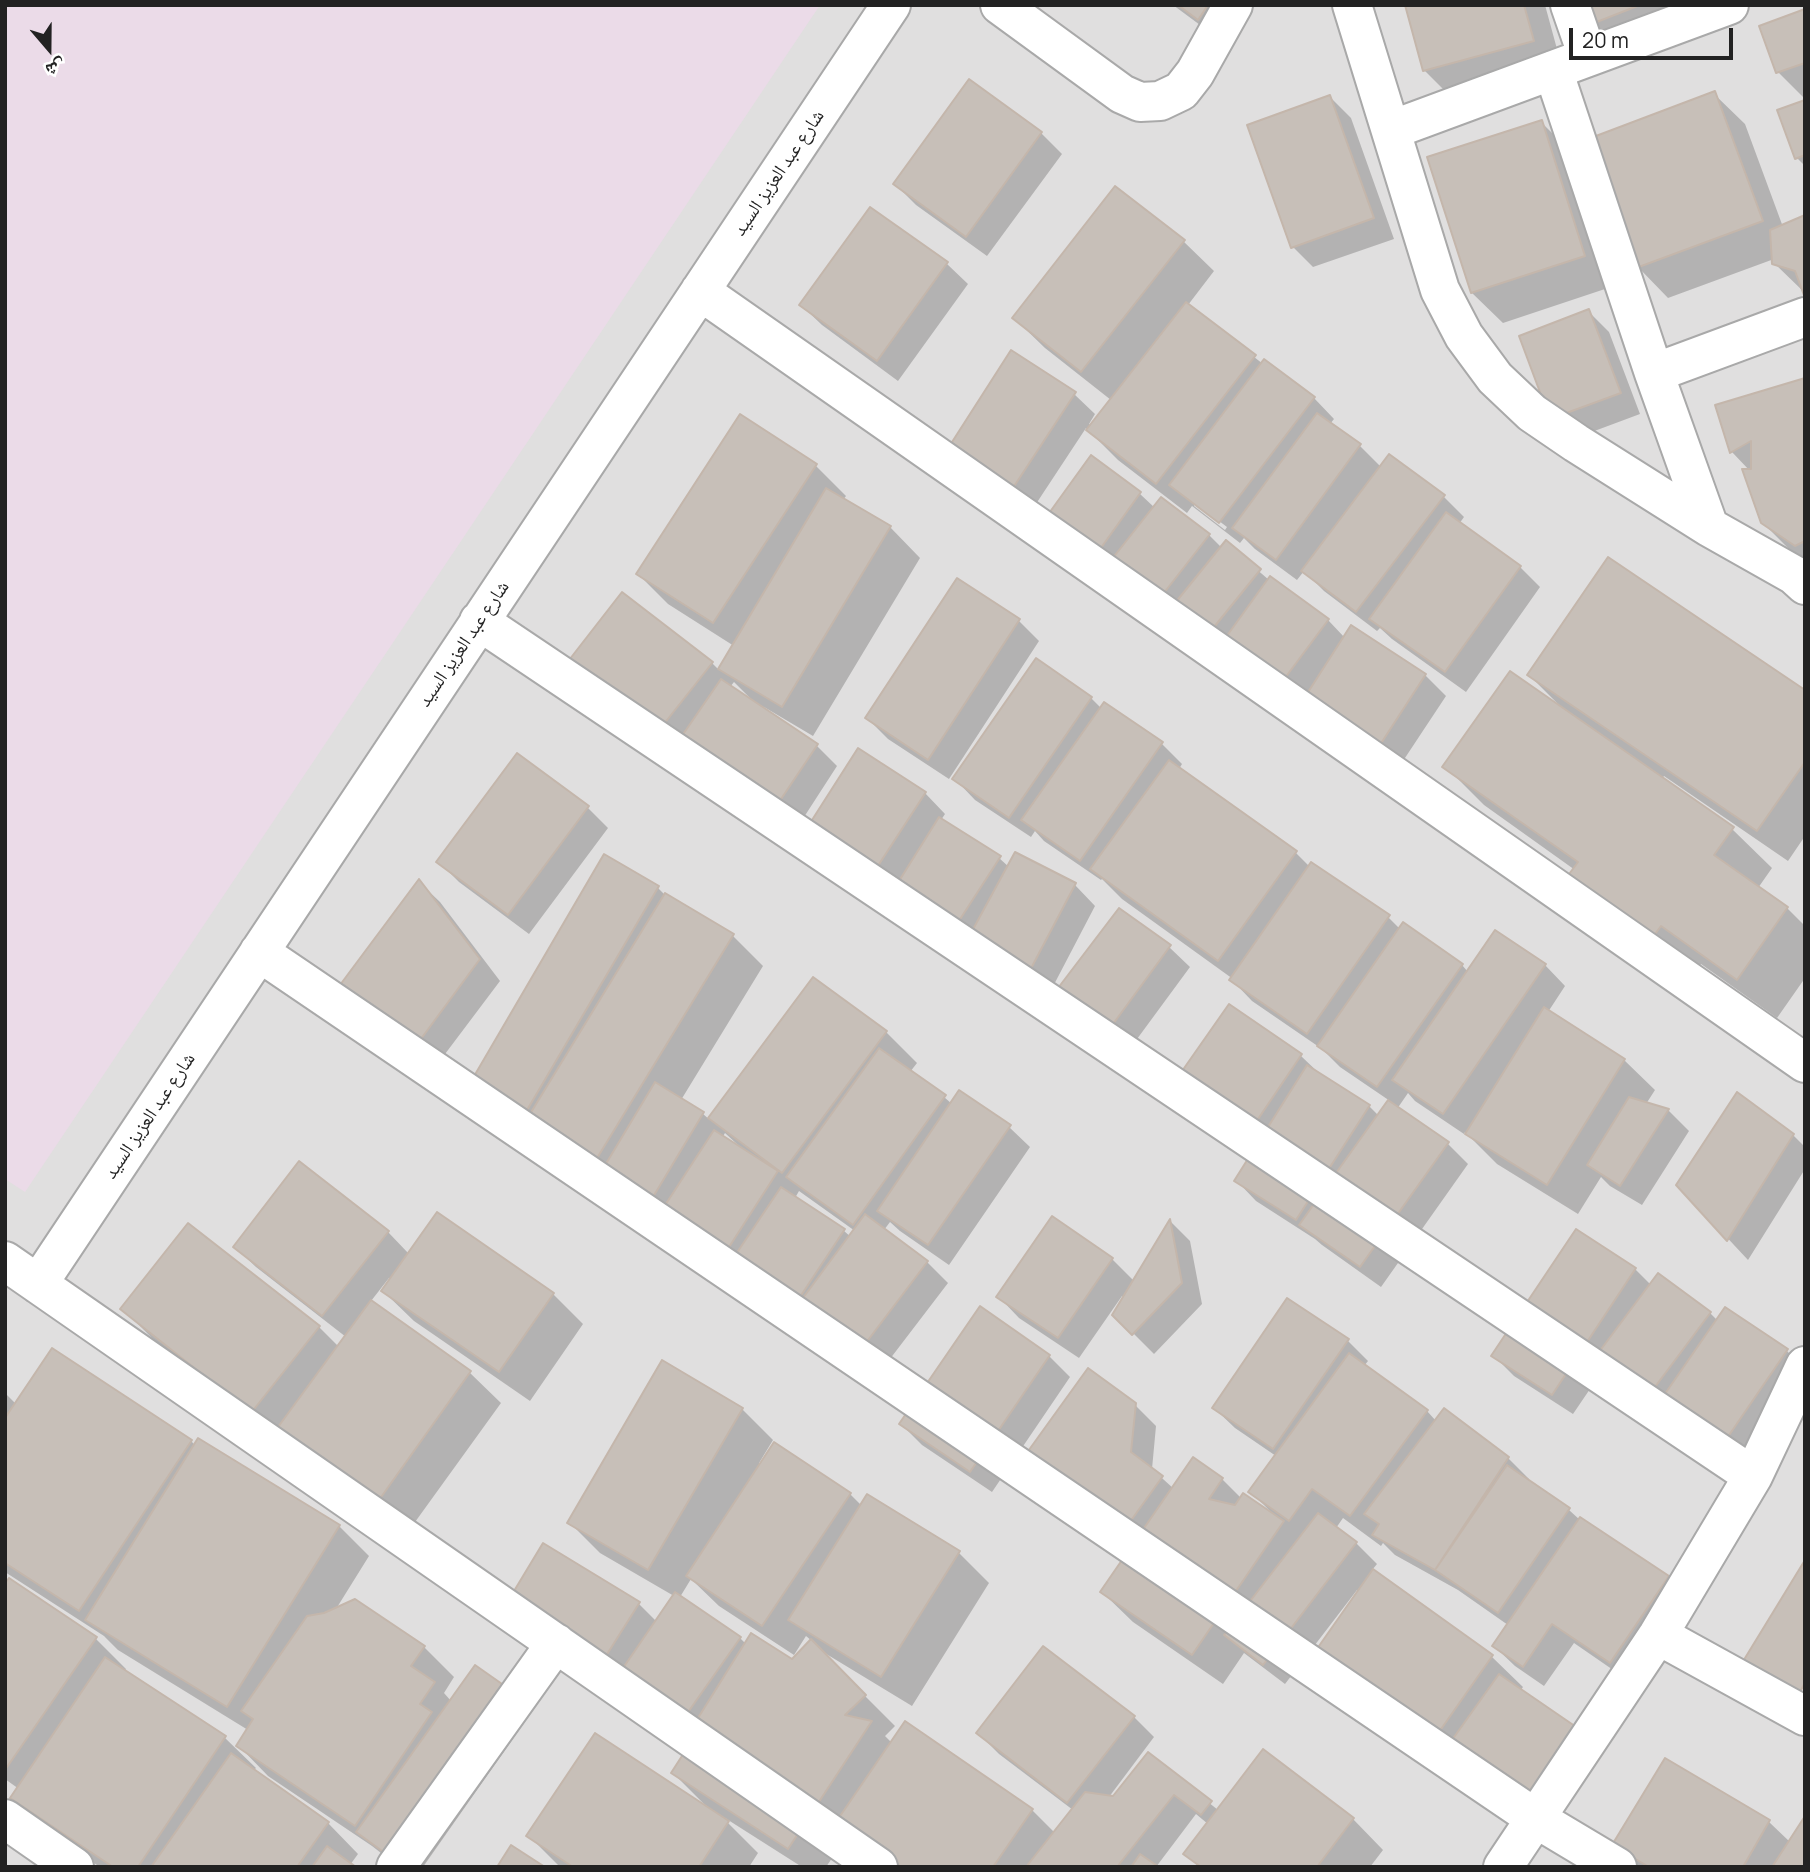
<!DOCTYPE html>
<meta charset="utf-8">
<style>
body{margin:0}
#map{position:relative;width:1810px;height:1872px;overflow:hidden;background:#f2efe9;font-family:Manrope,"Noto Naskh Arabic",sans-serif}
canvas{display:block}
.frame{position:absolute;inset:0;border:7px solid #222;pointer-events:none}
.north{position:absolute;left:14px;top:14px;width:70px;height:70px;-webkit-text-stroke:5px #fff;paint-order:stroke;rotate:160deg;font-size:19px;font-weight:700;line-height:28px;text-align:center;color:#222}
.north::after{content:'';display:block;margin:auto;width:24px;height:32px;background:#222;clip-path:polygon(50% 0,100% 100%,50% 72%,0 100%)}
.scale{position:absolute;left:1569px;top:28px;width:164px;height:32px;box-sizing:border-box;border:4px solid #222;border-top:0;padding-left:9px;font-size:21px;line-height:24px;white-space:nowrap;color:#222;-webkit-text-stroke:5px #fff;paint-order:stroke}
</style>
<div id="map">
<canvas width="1810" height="1872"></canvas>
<div class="frame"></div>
<div class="north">ش</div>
<div class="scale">20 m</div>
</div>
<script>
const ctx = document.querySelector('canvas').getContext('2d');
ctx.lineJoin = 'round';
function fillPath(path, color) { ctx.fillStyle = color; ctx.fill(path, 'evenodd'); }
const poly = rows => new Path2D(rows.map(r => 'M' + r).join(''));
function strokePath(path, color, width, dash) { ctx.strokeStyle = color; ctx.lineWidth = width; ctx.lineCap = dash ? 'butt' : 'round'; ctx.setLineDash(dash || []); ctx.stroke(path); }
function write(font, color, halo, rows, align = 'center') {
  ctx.font = font + ' Manrope,"Noto Naskh Arabic",sans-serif'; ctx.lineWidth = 5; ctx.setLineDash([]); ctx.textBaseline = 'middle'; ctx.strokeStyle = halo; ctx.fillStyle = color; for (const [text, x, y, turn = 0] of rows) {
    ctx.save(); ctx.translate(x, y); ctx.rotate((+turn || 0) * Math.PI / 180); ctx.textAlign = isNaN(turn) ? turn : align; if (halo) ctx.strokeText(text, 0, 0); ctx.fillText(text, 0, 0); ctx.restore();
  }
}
const residential = poly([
 [5,5,1805,5,1805,1867,5,1867]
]);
const industrial = poly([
 [5,5,820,5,25,1192,5,1179]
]);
const shadow = poly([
 [1173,5,1243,5,1219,39],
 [1407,5,1545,5,1563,71,1455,101,1424,70],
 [1578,5,1718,5,1616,57],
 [1805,11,1805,99,1778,72],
 [970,82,1041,133,1062,154,987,256,916,205,895,184],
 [1714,94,1745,124,1783,227,1805,293,1774,263,1774,259,1668,298,1638,267],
 [1330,97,1351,118,1394,239,1313,267,1293,247],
 [1805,102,1805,166,1797,158],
 [1541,122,1572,153,1614,286,1503,323,1472,293],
 [871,209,947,264,968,284,898,381,822,325,801,305],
 [1183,241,1214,271,1188,305,1263,364,1314,398,1334,419,1330,424,1360,446,1381,467,1443,496,1464,517,1459,524,1520,567,1540,587,1466,692,1392,639,1380,628,1377,631,1324,591,1304,571,1297,580,1255,549,1244,538,1240,543,1192,506,1187,513,1118,460,1086,428,1030,513,968,473,1074,394,1095,414,1089,424,1091,426,1111,400,1045,348,1014,318],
 [1194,502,1227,527,1225,530,1194,506],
 [1588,311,1609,332,1640,414,1573,439,1552,418],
 [1805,380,1805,561,1793,553,1762,522,1750,471,1732,452,1717,406],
 [1091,458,1140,494,1155,508,1209,535,1222,548,1226,543,1269,580,1328,620,1345,638,1352,628,1425,675,1446,696,1399,767,1070,536],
 [816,466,846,496,843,500,890,527,920,558,813,736,764,707,763,710,817,746,837,766,795,831,588,684,712,663,719,670,734,646,668,604,638,574],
 [734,682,752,700,730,687],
 [1019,621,1039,641,949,779,888,739,867,718],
 [1036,661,1091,698,1101,708,1161,743,1182,764,1179,769,1296,853,1310,867,1388,917,1400,929,1462,965,1468,972,1545,965,1565,986,1548,1012,1624,1060,1655,1090,1646,1104,1668,1110,1689,1131,1642,1205,1610,1186,1601,1177,1578,1214,1497,1164,1465,1132,1464,1134,1415,1101,1408,1093,1397,1109,1448,1144,1468,1164,1381,1287,1322,1245,1315,1239,1256,1201,1236,1180,1264,1136,1203,1095,1229,1007,1301,1056,1323,1077,1369,1106,1379,1116,1390,1101,1340,1067,1322,1049,1252,1001,1232,980,1233,979,1122,899,1102,879,1101,880,1044,841,1035,831,1031,837,975,800,955,779],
 [1529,675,1805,692,1805,836,1788,861,1664,776,1662,779,1732,829,1772,868,1758,888,1787,908,1805,926,1805,978,1777,1018,1701,964,1687,982,1575,870,1484,805,1445,766,1556,705,1557,703],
 [925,793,945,814,941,820,999,858,1009,867,1075,885,1095,906,1048,996,828,851],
 [588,808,608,828,529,934,459,882,439,862],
 [419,882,440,902,500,981,436,1066,360,1010],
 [658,888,665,895,732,935,763,966,681,1100,703,1114,710,1120,813,980,886,1032,917,1063,910,1072,944,1097,952,1104,1009,1127,1030,1147,949,1265,900,1231,890,1222,884,1230,927,1262,948,1283,880,1372,498,1120],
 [725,1133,739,1146,722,1138],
 [799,1191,855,1231,851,1237,844,1231,795,1198],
 [1169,947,1190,967,1126,1054,1075,1017],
 [1793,1135,1805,1147,1805,1169,1748,1260,1678,1185],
 [1170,1221,1190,1241,1202,1304,1154,1354,1114,1314,1124,1298,1122,1296,1079,1358,1019,1318,999,1297,1112,1259,1134,1281],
 [1576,1231,1635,1269,1651,1285,1658,1275,1710,1313,1718,1321,1787,1351,1805,1369,1744,1463,1607,1364,1573,1414,1514,1376,1494,1356],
 [388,1232,409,1254,553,1294,583,1324,530,1401,414,1321,383,1291,392,1279,389,1278,371,1301,470,1373,501,1403,410,1529,282,1442,153,1339,123,1309,319,1327,339,1347,346,1337,256,1267,235,1247],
 [1347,1340,1368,1361,1364,1366,1427,1411,1436,1421,1508,1458,1529,1479,1527,1481,1569,1510,1580,1520,1668,1577,1689,1598,1632,1683,1574,1643,1544,1686,1515,1666,1494,1646,1508,1625,1458,1590,1395,1555,1383,1543,1381,1546,1343,1518,1336,1528,1356,1543,1377,1564,1372,1570,1492,1657,1523,1687,1463,1771,1357,1590,1285,1684,1244,1653,1223,1684,1133,1622,1102,1592,1134,1546,1044,1481,1135,1405,1156,1426,1152,1469,1174,1489,1222,1479,1241,1498,1269,1513,1271,1512,1251,1492,1276,1456,1235,1428,1214,1408],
 [1049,1356,1070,1377,992,1492,922,1445,901,1424],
 [5,1393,16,1404,191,1441,196,1446,339,1526,369,1556,336,1609,424,1647,454,1677,444,1693,451,1701,511,1692,531,1713,423,1867,399,1867,372,1846,268,1776,238,1745,248,1730,118,1650,104,1636,5,1572],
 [742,1409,773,1440,759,1463,850,1494,862,1506,959,1553,989,1583,912,1706,823,1652,822,1653,895,1726,885,1736,892,1743,1032,1810,1055,1833,1073,1810,999,1754,978,1733,1134,1717,1154,1737,1109,1797,1113,1798,1148,1754,1218,1810,1353,1819,1383,1850,1370,1867,1199,1867,1186,1854,1208,1824,1196,1814,1156,1867,889,1867,849,1833,826,1867,802,1867,725,1818,724,1819,758,1853,749,1867,560,1867,528,1835,706,1806,673,1773,701,1730,531,1621,639,1604,657,1622,674,1596,600,1553,569,1522],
 [691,1579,719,1606,794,1655,806,1636,812,1641,789,1662,746,1644,740,1638,680,1597],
 [5,1586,96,1639,126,1669,124,1672,225,1738,256,1768,253,1771,328,1823,358,1854,350,1865,353,1867,100,1867,43,1829,12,1798,19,1789,5,1779],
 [1666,1761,1769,1822,1790,1842,1805,1867,1637,1867,1635,1865,1614,1845]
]);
const building = poly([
 [1178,5,1208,5,1198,20,1178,5],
 [1405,5,1524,5,1534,41,1423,71,1405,5],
 [1577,5,1640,5,1584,27,1577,5],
 [1805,9,1805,63,1776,73,1759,26,1805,9],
 [969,79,1042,132,966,237,893,184,969,79],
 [1715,91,1763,221,1636,268,1588,139,1715,91],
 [1330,95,1374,218,1291,248,1247,125,1330,95],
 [1805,100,1805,155,1795,159,1777,110,1805,100],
 [1542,120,1585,256,1471,293,1427,157,1542,120],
 [1115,186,1185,240,1081,372,1012,318,1115,186],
 [870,207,948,262,877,361,799,305,870,207],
 [1805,215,1805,298,1795,271,1772,264,1770,230,1805,215],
 [1186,302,1256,355,1156,484,1086,430,1186,302],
 [1589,309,1621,393,1550,419,1519,336,1589,309],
 [1011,350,1076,392,1009,494,945,453,1011,350],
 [1264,359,1315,397,1219,523,1169,485,1264,359],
 [1805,378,1805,541,1795,546,1761,523,1742,469,1751,469,1751,441,1730,453,1715,405,1805,378],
 [1317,413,1361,444,1276,560,1232,528,1317,413],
 [740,414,817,464,713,623,636,574,740,414],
 [1389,454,1445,495,1356,612,1301,571,1389,454],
 [1091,455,1141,492,1098,552,1047,516,1091,455],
 [826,488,891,526,782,707,718,669,826,488],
 [1161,497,1210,534,1160,598,1112,559,1161,497],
 [1446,512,1521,566,1445,672,1369,619,1446,512],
 [1226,540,1261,569,1206,637,1171,608,1226,540],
 [1608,557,1805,690,1805,762,1757,831,1527,675,1608,557],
 [1270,576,1329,619,1279,686,1221,644,1270,576],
 [957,578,1020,619,928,760,865,718,957,578],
 [622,592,713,662,656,734,566,664,622,592],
 [1351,625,1426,674,1378,748,1303,700,1351,625],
 [1036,658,1092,697,1009,818,952,779,1036,658],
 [1510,671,1734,827,1714,855,1788,907,1737,980,1661,926,1647,945,1561,885,1578,862,1442,767,1510,671],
 [721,679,818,744,773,811,675,746,721,679],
 [1104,702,1163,742,1080,861,1021,820,1104,702],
 [858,748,926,792,872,875,805,831,858,748],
 [517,753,589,806,508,915,436,862,517,753],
 [1169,760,1297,851,1218,961,1090,869,1169,760],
 [939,817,1001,856,955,927,894,889,939,817],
 [1015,852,1076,883,1027,976,965,944,1015,852],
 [604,854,659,886,520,1122,466,1090,604,854],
 [1311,862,1390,915,1307,1034,1229,980,1311,862],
 [419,879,480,959,415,1047,337,989,419,879],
 [665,893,734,934,591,1168,522,1127,665,893],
 [1119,908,1171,945,1105,1035,1052,996,1119,908],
 [1403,922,1463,964,1377,1087,1317,1046,1403,922],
 [1495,930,1546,964,1443,1114,1392,1080,1495,930],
 [813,977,887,1031,782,1173,708,1118,813,977],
 [1229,1004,1302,1054,1254,1125,1180,1074,1229,1004],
 [1544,1007,1625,1059,1547,1185,1465,1134,1544,1007],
 [879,1048,946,1095,853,1225,786,1177,879,1048],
 [1307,1065,1370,1105,1296,1220,1234,1181,1307,1065],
 [655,1082,704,1112,650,1202,601,1172,655,1082],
 [959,1090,1011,1125,928,1245,877,1211,959,1090],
 [1737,1092,1794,1134,1727,1241,1676,1185,1737,1092],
 [1629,1097,1669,1109,1620,1186,1587,1165,1629,1097],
 [1388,1100,1449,1142,1360,1267,1299,1225,1388,1100],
 [714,1130,778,1171,722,1258,658,1216,714,1130],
 [299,1161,389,1231,322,1316,233,1247,299,1161],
 [781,1187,845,1229,794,1306,730,1263,781,1187],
 [437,1212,554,1293,499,1372,381,1291,437,1212],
 [865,1214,928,1261,859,1352,797,1306,865,1214],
 [1052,1216,1113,1258,1058,1338,996,1297,1052,1216],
 [1170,1219,1182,1283,1132,1335,1112,1315,1170,1219],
 [188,1223,320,1326,251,1413,120,1309,188,1223],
 [1576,1229,1636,1268,1552,1395,1491,1356,1576,1229],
 [1658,1273,1711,1312,1649,1395,1596,1356,1658,1273],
 [1287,1298,1349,1339,1273,1449,1212,1408,1287,1298],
 [371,1300,471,1371,379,1500,278,1427,371,1300],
 [980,1306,1050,1355,970,1472,899,1424,980,1306],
 [1725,1307,1788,1349,1723,1444,1660,1401,1725,1307],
 [52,1348,192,1440,79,1611,5,1563,5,1418,52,1348],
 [1349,1353,1428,1410,1350,1516,1312,1489,1289,1521,1248,1492,1349,1353],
 [662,1360,743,1408,648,1570,567,1523,662,1360],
 [1088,1368,1136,1403,1131,1452,1163,1476,1122,1533,1021,1461,1088,1368],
 [1444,1408,1509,1457,1435,1570,1372,1535,1379,1524,1364,1514,1444,1408],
 [198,1438,340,1525,227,1707,85,1620,198,1438],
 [774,1442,851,1493,762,1626,686,1576,774,1442],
 [1193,1457,1223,1478,1209,1499,1235,1505,1243,1493,1284,1521,1192,1655,1100,1592,1193,1457],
 [1507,1465,1570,1508,1498,1613,1435,1570,1507,1465],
 [867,1494,960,1551,881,1677,788,1620,867,1494],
 [1318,1513,1357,1542,1263,1665,1224,1635,1318,1513],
 [1580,1517,1669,1576,1610,1663,1552,1624,1523,1667,1492,1646,1580,1517],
 [543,1543,640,1602,604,1659,508,1601,543,1543],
 [1805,1560,1805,1683,1797,1697,1742,1663,1805,1560],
 [1373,1569,1493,1655,1432,1742,1312,1656,1373,1569],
 [9,1578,97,1637,5,1770,5,1583,9,1578],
 [675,1592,741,1637,686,1715,621,1671,675,1592],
 [355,1599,425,1646,411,1666,435,1682,420,1704,432,1712,355,1826,236,1746,253,1719,241,1711,307,1616,324,1613,355,1599],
 [751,1633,792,1659,811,1639,866,1695,845,1715,872,1721,788,1849,671,1773,704,1722,698,1718,751,1633],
 [1043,1646,1135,1716,1067,1803,976,1733,1043,1646],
 [105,1657,226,1736,138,1867,113,1867,10,1798,105,1657],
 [475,1665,512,1691,393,1859,356,1832,475,1665],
 [1499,1674,1582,1731,1529,1805,1447,1747,1499,1674],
 [905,1721,1033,1809,993,1867,901,1867,836,1822,905,1721],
 [595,1733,729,1821,699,1867,573,1867,526,1836,595,1733],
 [1263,1749,1354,1818,1317,1867,1201,1867,1183,1854,1263,1749],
 [1148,1752,1212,1801,1201,1815,1174,1795,1117,1867,1026,1867,1085,1792,1113,1796,1148,1752],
 [231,1753,329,1822,297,1867,151,1867,231,1753],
 [1665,1758,1770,1820,1743,1867,1649,1867,1612,1845,1665,1758],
 [1805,1816,1805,1867,1772,1867,1805,1816],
 [511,1845,545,1867,497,1867,511,1845],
 [327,1846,356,1867,312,1867,327,1846],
 [1140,1854,1159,1867,1131,1867,1140,1854]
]);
const minor = poly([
 [1000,5,1122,94,1140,102,1160,101,1181,91,1195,73,1233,5],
 [1352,5,1440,290,1464,336,1495,378,1532,413,1576,443,1709,527,1794,575,1805,585],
 [1570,5,1588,57],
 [1553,70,1654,373,1709,527],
 [1391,130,1729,5],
 [700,291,1805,1063],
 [1654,373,1805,317],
 [479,621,1753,1476],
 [259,952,1535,1818,1617,1867],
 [5,1261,878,1867],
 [38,1284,891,5],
 [1658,1635,1805,1716],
 [5,1819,74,1867],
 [396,1867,556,1643],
 [1503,1867,1658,1635,1753,1476,1805,1366]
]);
const streetNames = [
 ["شارع عبد العزيز السيد",779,173,-56],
 ["شارع عبد العزيز السيد",464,644,-56],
 ["شارع عبد العزيز السيد",150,1116,-56]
];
fillPath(residential, '#e0dfdf');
fillPath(industrial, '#ebdbe8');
fillPath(shadow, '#0003');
fillPath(building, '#c7bfb8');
strokePath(building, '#c4b6ab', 2);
strokePath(minor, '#a9a9a9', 42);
strokePath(minor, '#fff', 38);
write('19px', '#222', '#fff', streetNames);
</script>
